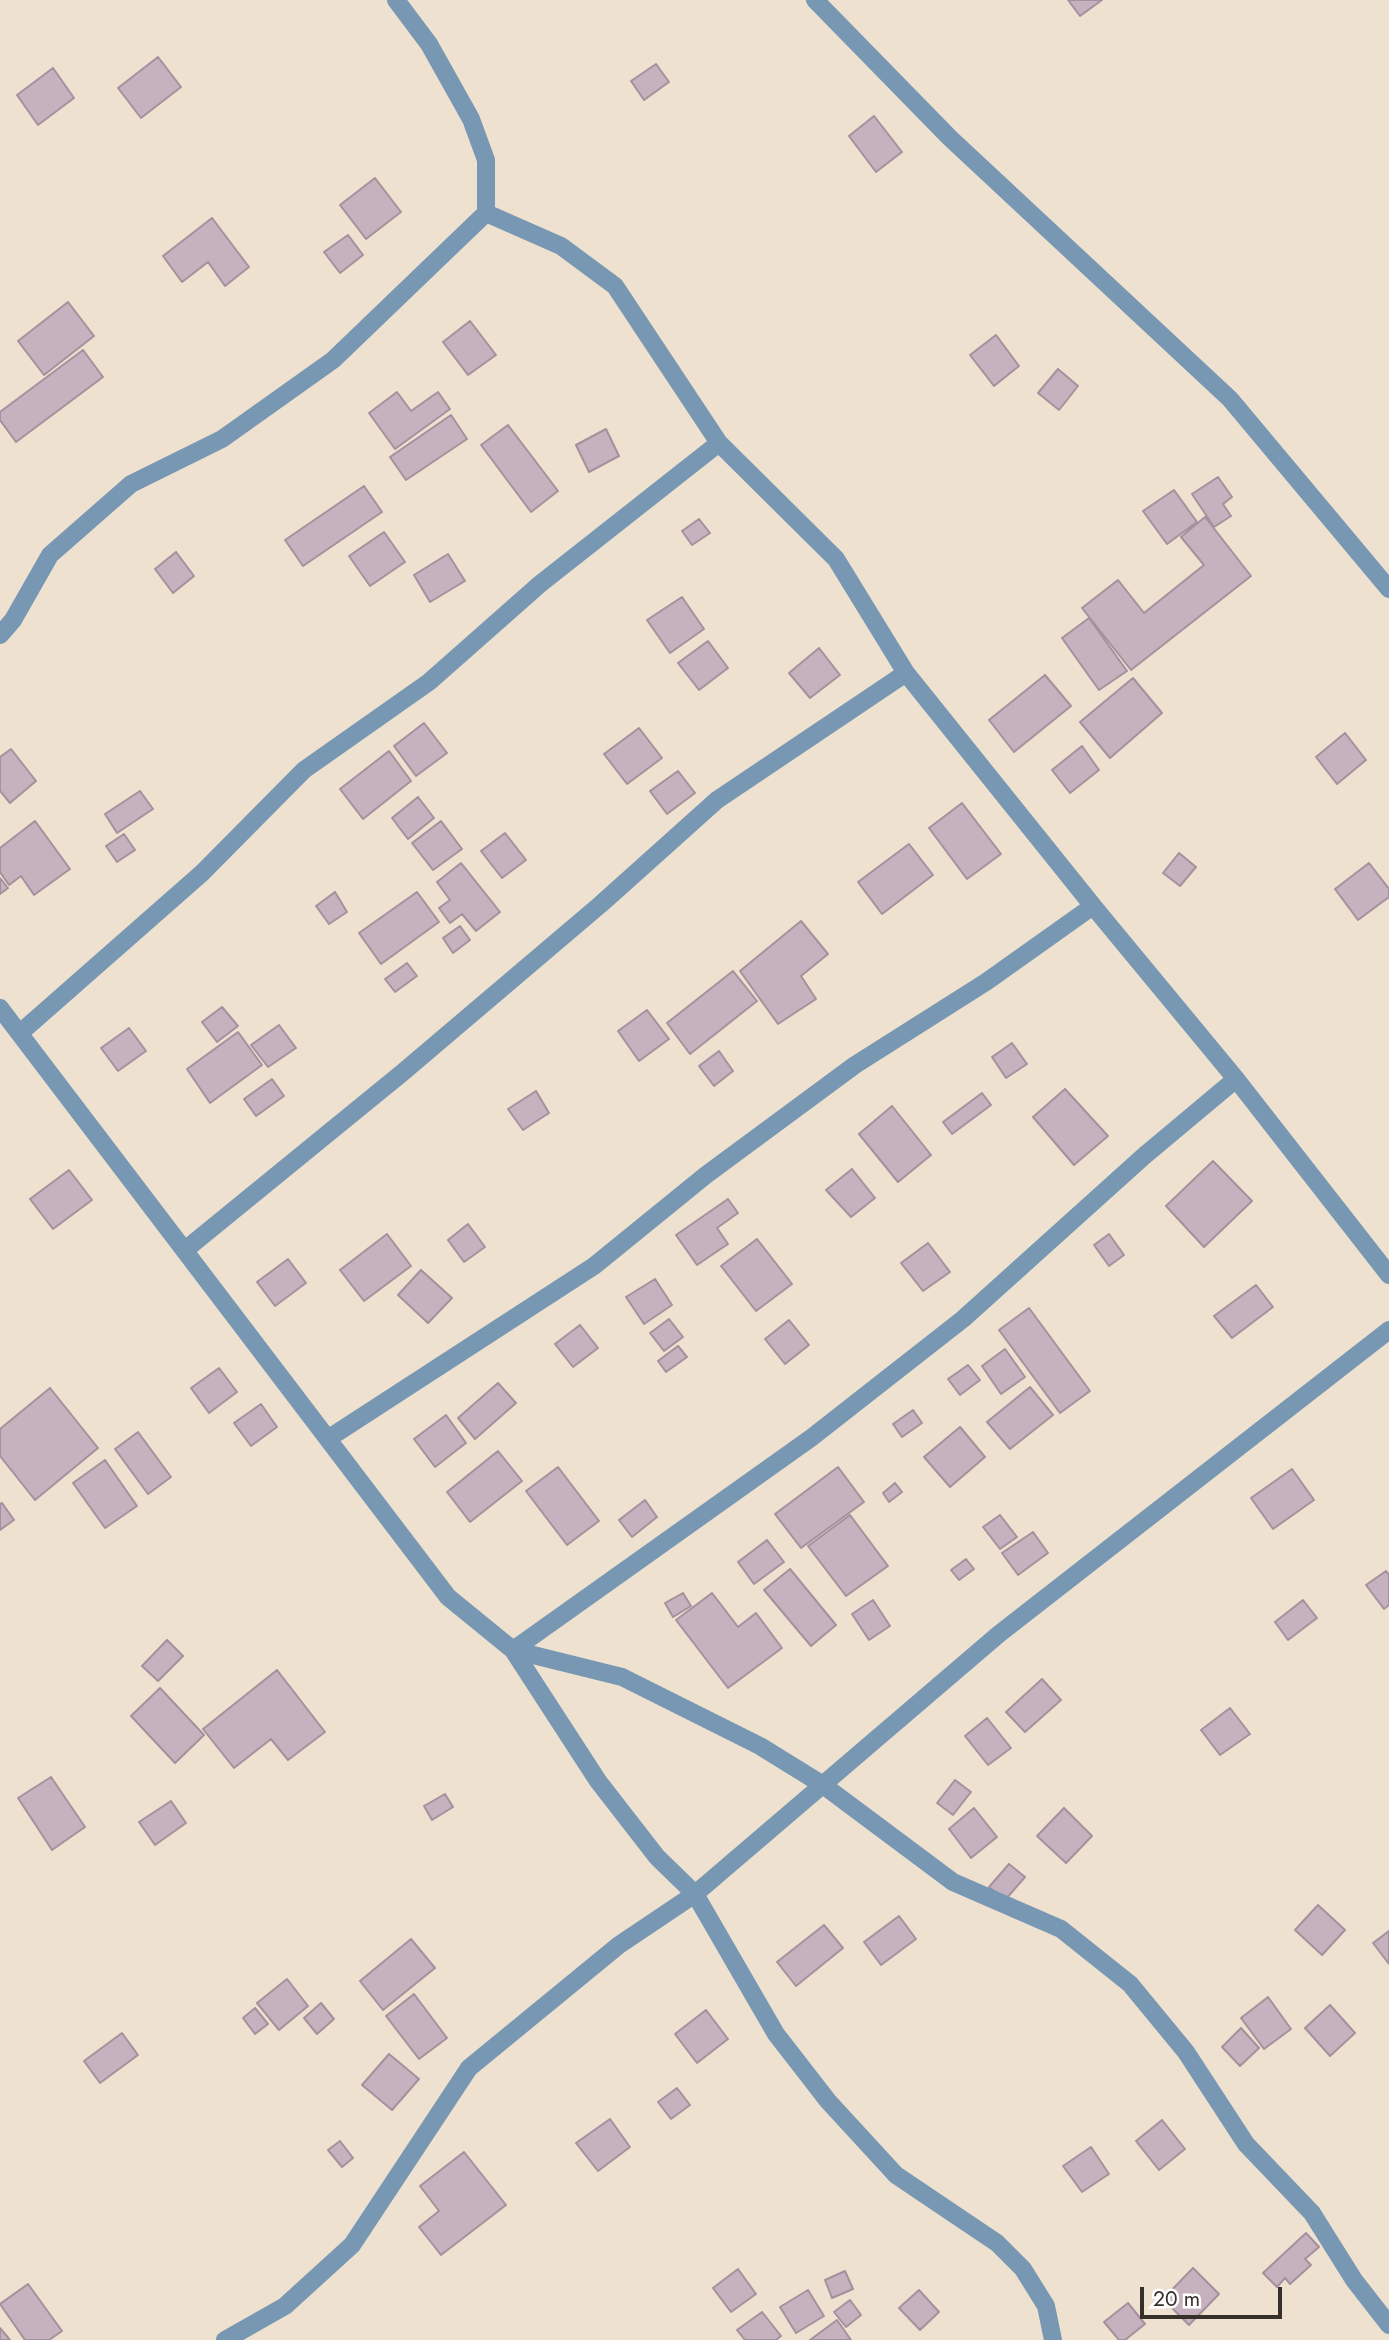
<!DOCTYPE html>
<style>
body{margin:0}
#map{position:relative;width:1389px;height:2340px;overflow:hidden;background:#eee1cf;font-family:Jost,sans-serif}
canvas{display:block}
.scale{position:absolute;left:1140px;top:2287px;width:142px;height:32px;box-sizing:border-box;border:4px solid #353029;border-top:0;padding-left:9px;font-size:21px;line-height:24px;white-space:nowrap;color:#353029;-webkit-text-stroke:5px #fff;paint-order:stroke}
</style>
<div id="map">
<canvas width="1389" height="2340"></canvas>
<div class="scale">20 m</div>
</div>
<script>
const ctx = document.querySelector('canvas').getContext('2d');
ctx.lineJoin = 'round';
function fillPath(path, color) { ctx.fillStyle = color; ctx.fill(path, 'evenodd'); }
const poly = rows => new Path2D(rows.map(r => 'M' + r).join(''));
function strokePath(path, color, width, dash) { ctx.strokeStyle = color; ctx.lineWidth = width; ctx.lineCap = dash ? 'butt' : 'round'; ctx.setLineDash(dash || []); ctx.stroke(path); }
const building = poly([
 [1068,0,1102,0,1080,16,1068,0],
 [158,57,181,87,141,118,118,88,158,57],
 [656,64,669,82,644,100,631,81,656,64],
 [53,68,74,98,38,125,17,95,53,68],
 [874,116,902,152,876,172,849,136,874,116],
 [375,178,401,212,366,239,340,205,375,178],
 [212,218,249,267,225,286,208,262,182,282,163,256,212,218],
 [348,235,363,255,340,273,324,252,348,235],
 [68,302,94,336,44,375,18,341,68,302],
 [470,321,496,355,468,375,443,342,470,321],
 [996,335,1019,366,994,386,970,355,996,335],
 [83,350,103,377,16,442,0,420,0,412,83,350],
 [1058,369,1078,386,1059,410,1038,393,1058,369],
 [397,392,411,411,438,392,450,409,395,449,369,413,397,392],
 [451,415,467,439,406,480,390,457,451,415],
 [508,425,558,491,531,512,481,445,508,425],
 [606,429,619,456,589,472,576,445,606,429],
 [1218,477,1232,497,1223,504,1231,516,1214,527,1192,494,1218,477],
 [364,486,382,512,303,566,285,540,364,486],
 [1174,490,1197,522,1167,544,1143,511,1174,490],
 [1205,517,1251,576,1131,670,1082,608,1118,580,1144,613,1204,565,1181,537,1205,517],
 [699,519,710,533,692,545,682,531,699,519],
 [384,532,405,562,370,586,349,556,384,532],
 [176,552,194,576,173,593,155,569,176,552],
 [448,554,465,581,430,602,414,575,448,554],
 [682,597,704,629,670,653,647,620,682,597],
 [1089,618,1127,671,1099,690,1062,638,1089,618],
 [708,641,728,668,699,690,678,663,708,641],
 [819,648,840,675,810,698,789,673,819,648],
 [1045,675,1071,706,1014,752,989,720,1045,675],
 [1133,678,1162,713,1110,758,1080,722,1133,678],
 [424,723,447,753,416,776,394,746,424,723],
 [639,728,662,758,627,784,604,754,639,728],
 [1345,733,1366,760,1337,784,1316,757,1345,733],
 [1082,746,1099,770,1070,793,1052,770,1082,746],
 [11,749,36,781,10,803,0,791,0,757,11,749],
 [389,751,411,781,363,819,340,789,389,751],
 [678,771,695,793,667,814,650,791,678,771],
 [140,791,153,809,117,833,105,814,140,791],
 [418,797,434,818,408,839,392,818,418,797],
 [962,803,1001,854,967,879,929,828,962,803],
 [35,821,70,869,34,895,21,876,9,885,0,872,0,848,35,821],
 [441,821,462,849,433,870,412,843,441,821],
 [505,833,526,860,502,878,481,851,505,833],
 [124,834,135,850,117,862,106,846,124,834],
 [909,844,933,875,882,914,858,882,909,844],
 [1179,853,1196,867,1180,886,1163,873,1179,853],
 [461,863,500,912,476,931,462,914,450,923,439,908,450,900,437,882,461,863],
 [1369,863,1389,889,1389,897,1358,920,1335,889,1369,863],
 [0,878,8,888,0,894,0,878],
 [335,892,347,912,329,924,316,906,335,892],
 [417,892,439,922,381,964,359,933,417,892],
 [801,921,828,954,801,976,816,999,778,1024,740,971,801,921],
 [460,926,470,940,453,953,443,938,460,926],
 [407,963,417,976,395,992,385,979,407,963],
 [733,971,757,1001,690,1054,667,1023,733,971],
 [222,1007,238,1026,217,1042,202,1022,222,1007],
 [647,1010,669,1039,639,1061,618,1031,647,1010],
 [279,1025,296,1048,268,1067,251,1045,279,1025],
 [129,1028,146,1051,118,1071,101,1048,129,1028],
 [238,1032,262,1065,210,1103,187,1069,238,1032],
 [1012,1043,1027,1064,1006,1078,992,1057,1012,1043],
 [719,1051,733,1071,714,1086,699,1066,719,1051],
 [272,1079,284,1096,256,1116,244,1099,272,1079],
 [1065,1089,1108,1136,1074,1165,1033,1117,1065,1089],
 [536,1091,549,1113,523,1130,508,1109,536,1091],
 [982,1093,991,1105,952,1134,943,1122,982,1093],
 [892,1106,931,1155,898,1182,859,1134,892,1106],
 [1213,1161,1252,1201,1204,1247,1166,1206,1213,1161],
 [852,1169,875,1198,851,1217,826,1190,852,1169],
 [69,1170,92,1200,53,1229,30,1199,69,1170],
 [728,1199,738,1213,717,1228,728,1244,697,1265,676,1235,728,1199],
 [468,1224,485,1247,464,1262,448,1240,468,1224],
 [387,1234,411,1266,364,1301,340,1270,387,1234],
 [1109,1234,1124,1255,1109,1266,1094,1245,1109,1234],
 [757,1239,792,1284,756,1311,721,1266,757,1239],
 [928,1243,950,1272,923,1291,901,1263,928,1243],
 [288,1259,306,1283,275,1306,257,1282,288,1259],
 [421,1270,452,1298,428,1323,398,1295,421,1270],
 [655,1279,672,1305,644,1324,626,1297,655,1279],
 [1256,1285,1273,1307,1232,1338,1214,1316,1256,1285],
 [1029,1308,1090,1391,1060,1413,999,1330,1029,1308],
 [669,1319,683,1337,664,1351,650,1333,669,1319],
 [789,1320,809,1345,785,1364,765,1339,789,1320],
 [580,1325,598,1348,573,1367,555,1344,580,1325],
 [678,1346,687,1357,666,1372,658,1361,678,1346],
 [1005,1349,1025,1377,1001,1394,982,1366,1005,1349],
 [968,1365,980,1380,960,1395,948,1379,968,1365],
 [219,1368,237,1392,209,1413,191,1388,219,1368],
 [498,1383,516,1403,475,1439,458,1418,498,1383],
 [1030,1387,1053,1415,1010,1449,987,1422,1030,1387],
 [50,1388,98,1448,35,1500,0,1456,0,1429,50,1388],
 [261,1404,277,1427,251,1446,234,1423,261,1404],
 [913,1410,922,1423,902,1437,893,1424,913,1410],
 [446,1415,466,1443,435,1467,414,1439,446,1415],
 [960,1427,985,1457,950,1487,924,1457,960,1427],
 [138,1432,171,1477,148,1494,115,1449,138,1432],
 [498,1451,522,1481,470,1522,447,1492,498,1451],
 [105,1460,137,1506,105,1528,73,1483,105,1460],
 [558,1467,599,1521,567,1545,526,1491,558,1467],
 [838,1467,864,1502,801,1548,775,1514,838,1467],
 [1292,1469,1314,1500,1273,1529,1251,1498,1292,1469],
 [895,1483,902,1492,889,1502,883,1493,895,1483],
 [645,1500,657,1517,632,1537,619,1520,645,1500],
 [2,1503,14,1520,0,1530,0,1504,2,1503],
 [850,1515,888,1566,846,1596,808,1546,850,1515],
 [1000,1515,1017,1537,1000,1549,983,1527,1000,1515],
 [1033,1532,1048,1553,1018,1575,1002,1553,1033,1532],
 [767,1540,784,1562,754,1584,738,1562,767,1540],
 [966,1559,974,1569,959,1580,951,1570,966,1559],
 [790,1569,836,1625,811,1646,764,1590,790,1569],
 [1386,1571,1389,1575,1389,1605,1384,1609,1366,1585,1386,1571],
 [683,1593,691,1606,673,1617,665,1603,683,1593],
 [712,1593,738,1627,756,1613,782,1648,728,1688,676,1620,712,1593],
 [873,1600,890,1626,869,1640,852,1614,873,1600],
 [1303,1600,1317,1618,1288,1640,1275,1622,1303,1600],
 [167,1640,183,1656,158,1681,142,1666,167,1640],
 [277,1670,325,1732,288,1760,271,1739,234,1768,203,1729,277,1670],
 [1042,1679,1061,1700,1025,1732,1006,1712,1042,1679],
 [160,1688,204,1735,175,1763,131,1716,160,1688],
 [1230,1708,1250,1734,1220,1755,1201,1730,1230,1708],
 [987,1718,1011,1748,988,1765,965,1736,987,1718],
 [51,1777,85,1827,52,1850,18,1798,51,1777],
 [955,1780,971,1792,953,1815,937,1803,955,1780],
 [445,1794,453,1807,432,1820,424,1806,445,1794],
 [171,1801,186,1823,155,1845,139,1822,171,1801],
 [974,1808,997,1837,971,1858,949,1829,974,1808],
 [1064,1808,1092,1836,1066,1863,1037,1836,1064,1808],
 [1009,1864,1025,1877,1005,1900,989,1887,1009,1864],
 [1318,1905,1345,1930,1322,1955,1295,1930,1318,1905],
 [899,1916,916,1939,881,1965,864,1942,899,1916],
 [824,1925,843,1948,796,1986,777,1962,824,1925],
 [1389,1931,1389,1964,1373,1943,1389,1931],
 [411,1939,435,1968,383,2010,360,1981,411,1939],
 [287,1979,308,2006,279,2030,257,2003,287,1979],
 [414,1994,447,2038,419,2059,386,2016,414,1994],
 [1268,1997,1291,2029,1264,2049,1241,2018,1268,1997],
 [321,2003,334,2019,317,2034,304,2018,321,2003],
 [1330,2005,1355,2033,1330,2056,1305,2028,1330,2005],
 [255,2008,268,2024,255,2034,243,2018,255,2008],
 [706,2010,728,2039,697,2063,675,2034,706,2010],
 [1241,2028,1259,2048,1240,2066,1222,2047,1241,2028],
 [122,2033,138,2055,100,2083,84,2061,122,2033],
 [389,2054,419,2079,392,2110,362,2085,389,2054],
 [677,2088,690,2105,671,2119,658,2102,677,2088],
 [610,2119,630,2147,598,2171,576,2143,610,2119],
 [1162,2120,1185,2149,1159,2170,1136,2141,1162,2120],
 [340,2141,353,2158,342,2167,328,2150,340,2141],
 [1091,2147,1109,2174,1082,2192,1063,2166,1091,2147],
 [464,2152,506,2205,441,2255,419,2227,439,2211,420,2186,464,2152],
 [1306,2233,1319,2247,1305,2259,1311,2265,1290,2284,1285,2278,1277,2287,1263,2273,1306,2233],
 [1193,2268,1219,2294,1189,2325,1163,2299,1193,2268],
 [738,2269,756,2294,731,2312,713,2288,738,2269],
 [845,2271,853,2289,832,2298,825,2280,845,2271],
 [28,2284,62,2331,49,2340,25,2340,0,2304,28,2284],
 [808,2290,824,2316,796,2333,780,2307,808,2290],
 [919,2290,939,2312,920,2330,899,2308,919,2290],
 [850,2300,861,2315,846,2327,834,2312,850,2300],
 [1128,2303,1145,2324,1125,2340,1119,2340,1104,2322,1128,2303],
 [762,2312,781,2336,776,2340,745,2340,737,2330,762,2312],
 [837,2320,851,2340,810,2340,837,2320],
 [0,2328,10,2340,0,2340,0,2328]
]);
const minor = poly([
 [815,0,950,138,1230,399,1389,589],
 [0,635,13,620,50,555,131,484,222,439,333,360,486,213],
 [1093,906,1236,1079,1389,1275],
 [0,1008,448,1597,513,1650,598,1781,657,1857,695,1894,776,2034,828,2101,896,2175,997,2243,1023,2269,1046,2306,1053,2340],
 [20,1033,202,873,304,770,429,682,540,584,719,443],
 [185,1250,402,1073,601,904,717,800,906,673],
 [329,1438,594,1266,706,1175,855,1065,986,982,1093,906,906,673,836,559,719,443,615,286,561,246,486,213,486,160,471,119,429,44,396,0],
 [509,1646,513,1650,622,1677,760,1746,823,1785,953,1882,1061,1929,1130,1984,1186,2052,1246,2144,1312,2213,1354,2280,1389,2325],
 [513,1650,811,1438,963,1319,1144,1156,1236,1079],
 [225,2340,285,2306,352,2245,469,2068,619,1945,695,1894,999,1634,1389,1330]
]);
fillPath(building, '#c6b2bf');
strokePath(building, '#a4919d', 2);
strokePath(minor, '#7797b3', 18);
</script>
